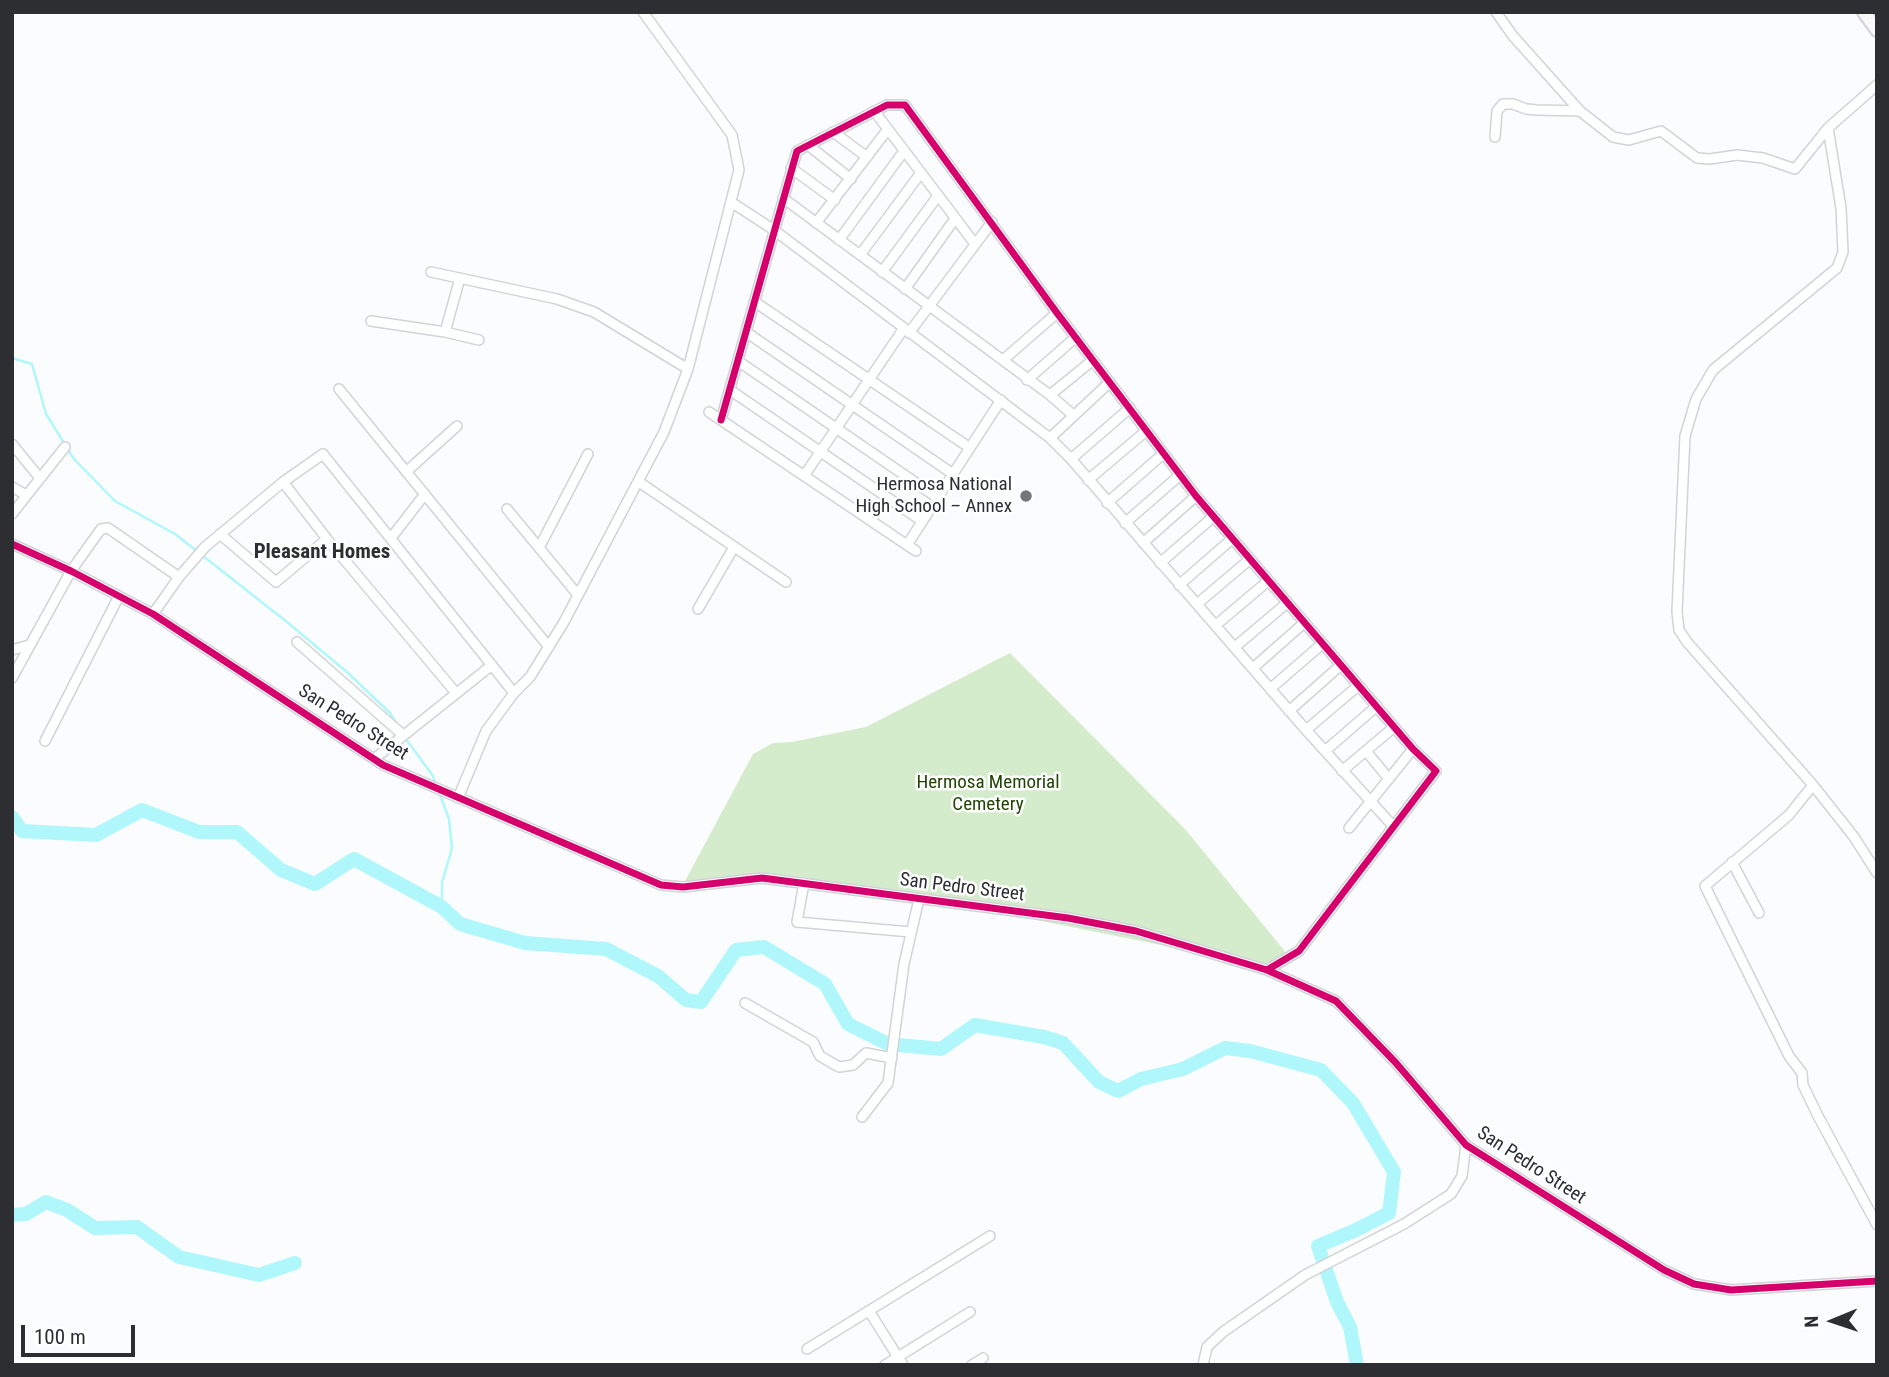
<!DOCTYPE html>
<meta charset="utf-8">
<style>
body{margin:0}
#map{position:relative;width:1889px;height:1377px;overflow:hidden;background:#fbfcfe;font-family:"Roboto Condensed",sans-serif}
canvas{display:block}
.frame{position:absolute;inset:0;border:14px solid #2c2e31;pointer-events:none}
.north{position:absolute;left:1798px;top:1286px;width:70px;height:70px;-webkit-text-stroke:5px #fff;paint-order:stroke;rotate:268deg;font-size:19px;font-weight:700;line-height:28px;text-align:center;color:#2c2e31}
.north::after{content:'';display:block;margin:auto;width:24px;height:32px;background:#2c2e31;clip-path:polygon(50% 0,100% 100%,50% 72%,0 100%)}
.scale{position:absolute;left:21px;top:1325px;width:114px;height:32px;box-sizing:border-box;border:4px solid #2c2e31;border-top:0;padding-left:9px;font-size:21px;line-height:24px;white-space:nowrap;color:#2c2e31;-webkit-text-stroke:5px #fff;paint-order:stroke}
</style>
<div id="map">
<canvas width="1889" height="1377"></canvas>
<div class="frame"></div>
<div class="north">N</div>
<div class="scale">100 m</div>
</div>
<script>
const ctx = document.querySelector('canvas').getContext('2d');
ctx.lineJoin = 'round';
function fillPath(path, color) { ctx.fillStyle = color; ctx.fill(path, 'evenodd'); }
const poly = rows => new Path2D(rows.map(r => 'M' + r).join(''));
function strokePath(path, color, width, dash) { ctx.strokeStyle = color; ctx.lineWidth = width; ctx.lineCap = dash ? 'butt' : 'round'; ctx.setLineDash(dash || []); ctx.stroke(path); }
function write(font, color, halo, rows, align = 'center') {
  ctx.font = font + ' "Roboto Condensed",sans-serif'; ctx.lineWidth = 5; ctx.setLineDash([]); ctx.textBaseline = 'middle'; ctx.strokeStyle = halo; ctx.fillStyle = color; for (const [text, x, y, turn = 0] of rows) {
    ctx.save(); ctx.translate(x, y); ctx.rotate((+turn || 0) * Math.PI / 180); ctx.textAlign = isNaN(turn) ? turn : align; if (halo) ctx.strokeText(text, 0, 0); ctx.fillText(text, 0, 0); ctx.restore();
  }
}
const green = poly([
 [1010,653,1185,829,1288,955,1270,967,927,898,760,875,684,883,753,754,773,743,792,742,866,727]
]);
const stream = poly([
 [12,358,32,364,46,414,74,459,115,501,175,534,287,622,348,673,390,713,397,724],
 [406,739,433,776,436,786],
 [439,792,449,819,452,848,442,883,442,907]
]);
const river = poly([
 [12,817,22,831,96,835,142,810,199,832,237,832,281,870,315,884,354,859,442,907,460,924,525,943,606,949,658,976,686,1000,701,1002,736,950,764,947,825,984,848,1024,888,1044,941,1049,975,1025,1044,1037,1063,1043,1099,1082,1118,1091,1141,1079,1183,1069,1225,1048,1250,1051,1321,1070,1353,1103,1394,1172,1389,1213,1356,1230,1318,1246,1337,1302,1350,1327,1357,1365],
 [12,1215,26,1214,46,1202,67,1210,95,1228,137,1227,179,1257,259,1275,295,1263]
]);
const street = poly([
 [1496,12,1513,36,1580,111,1613,137,1629,140,1661,131,1697,158,1710,159,1737,155,1763,158,1795,169,1828,128],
 [1877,85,1828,128,1841,208,1843,252,1837,268,1713,370,1696,399,1685,436,1677,612,1679,630,1687,642,1813,785,1854,837,1877,873],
 [875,112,975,244],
 [833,132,867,157],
 [1495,137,1497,111,1503,104,1513,104,1526,109,1537,110,1580,111],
 [808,145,851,179],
 [791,168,835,200],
 [783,198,1050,395,1073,415],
 [731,202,774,230,1050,438,1071,459,1306,730,1393,826],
 [816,223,888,129],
 [839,240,904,151],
 [860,255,920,174],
 [431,272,557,299,594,312,688,369],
 [882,272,937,197],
 [905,289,954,220],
 [755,302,970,448],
 [371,321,445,332,479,340],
 [445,332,460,278],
 [746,332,953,474],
 [909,333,992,222],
 [1003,360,1057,313],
 [738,361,938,498],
 [1027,380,1076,337],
 [339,389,549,647],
 [730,390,922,521],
 [1050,395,1093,360],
 [709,412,916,551],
 [721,420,797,151,887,105,905,105,1057,313,1196,496,1413,749,1436,771,1299,951,1267,970],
 [1050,438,1110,382],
 [12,444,39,477],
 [1071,459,1130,408],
 [406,472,457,426],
 [804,476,904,328],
 [1088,480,1146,431],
 [283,482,327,539,456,693],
 [639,482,786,582],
 [12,487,26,495],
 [1107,503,1163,454],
 [507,509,578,595],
 [12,514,65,447],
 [1125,523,1180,475],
 [220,534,276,582,327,539],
 [391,538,425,494],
 [1143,543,1196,496],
 [12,544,71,571,153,614,383,765,661,885,683,887,762,878,1068,918,1136,931,1267,970,1336,1001,1396,1063,1466,1145,1664,1270,1694,1284,1731,1290,1877,1281],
 [907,545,1001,400],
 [539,548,588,454],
 [1160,563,1213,517],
 [1179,585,1232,539],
 [1197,604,1249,560],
 [698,609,734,547],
 [153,614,179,577,205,547,283,482,323,454,514,693],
 [1216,625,1268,581],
 [297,642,403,735],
 [1235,647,1287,603],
 [12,650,29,645],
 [1253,668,1304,623],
 [12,678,71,571,101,529,108,528,179,577],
 [1270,689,1322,644],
 [1289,711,1341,665],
 [1306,730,1358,686],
 [45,741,119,596],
 [1325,751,1377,706],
 [1366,751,1389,779],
 [374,759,492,665],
 [1342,771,1394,727],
 [1813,785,1789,815,1705,886,1789,1056,1802,1073,1803,1085,1818,1116,1877,1225],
 [458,798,486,731,514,693,530,677,564,622,664,432,688,369,739,170,732,135,643,12],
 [1349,828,1413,749],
 [1732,862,1759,913],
 [804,883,797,922,911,932],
 [745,1003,813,1042,820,1056,839,1067,853,1065,866,1053,892,1058],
 [862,1117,888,1083,904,964,919,899],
 [869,1311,903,1365],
 [807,1349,990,1236],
 [885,1365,970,1312],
 [972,1365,983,1358],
 [1203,1365,1207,1347,1223,1332,1305,1275,1404,1224,1451,1194,1462,1176,1466,1145]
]);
const secondary = poly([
 [1864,12,1877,30]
]);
const cycleway = poly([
 [721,420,797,151,887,105,905,105,1057,313,1196,496,1413,749,1436,771,1299,951,1267,970],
 [12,544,71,571,153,614,383,765,661,885,683,887,762,878,1068,918,1136,931,1267,970,1336,1001,1396,1063,1466,1145,1664,1270,1694,1284,1731,1290,1877,1281]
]);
const markers = [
 [1026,496,7,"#747679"]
];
const poiNames = [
 ["Hermosa National",1012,485],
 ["High School – Annex",1012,507]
];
const streetNames = [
 ["San Pedro Street",353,723,32],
 ["San Pedro Street",962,888,7],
 ["San Pedro Street",1531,1166,33]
];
const parkNames = [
 ["Hermosa Memorial",988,783],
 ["Cemetery",988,805]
];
const neighbourhoodNames = [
 ["Pleasant Homes",322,553]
];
fillPath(green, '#d5eccc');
strokePath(stream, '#b0f7fb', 2.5);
strokePath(river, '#b0f7fb', 14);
strokePath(street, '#d1d3d5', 12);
strokePath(secondary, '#d1d3d5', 16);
strokePath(street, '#feffff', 9);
strokePath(secondary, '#faf8f8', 12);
strokePath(cycleway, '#d6006c', 7);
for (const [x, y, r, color] of markers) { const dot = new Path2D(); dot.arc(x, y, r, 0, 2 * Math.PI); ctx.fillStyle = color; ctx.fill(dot); strokePath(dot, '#fff', 2.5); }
write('19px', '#2c2e31', '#fff', poiNames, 'right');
write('19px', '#2c2e31', '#fff', streetNames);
write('19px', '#204504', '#fff', parkNames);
write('bold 21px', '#2c2e31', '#fff', neighbourhoodNames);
</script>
